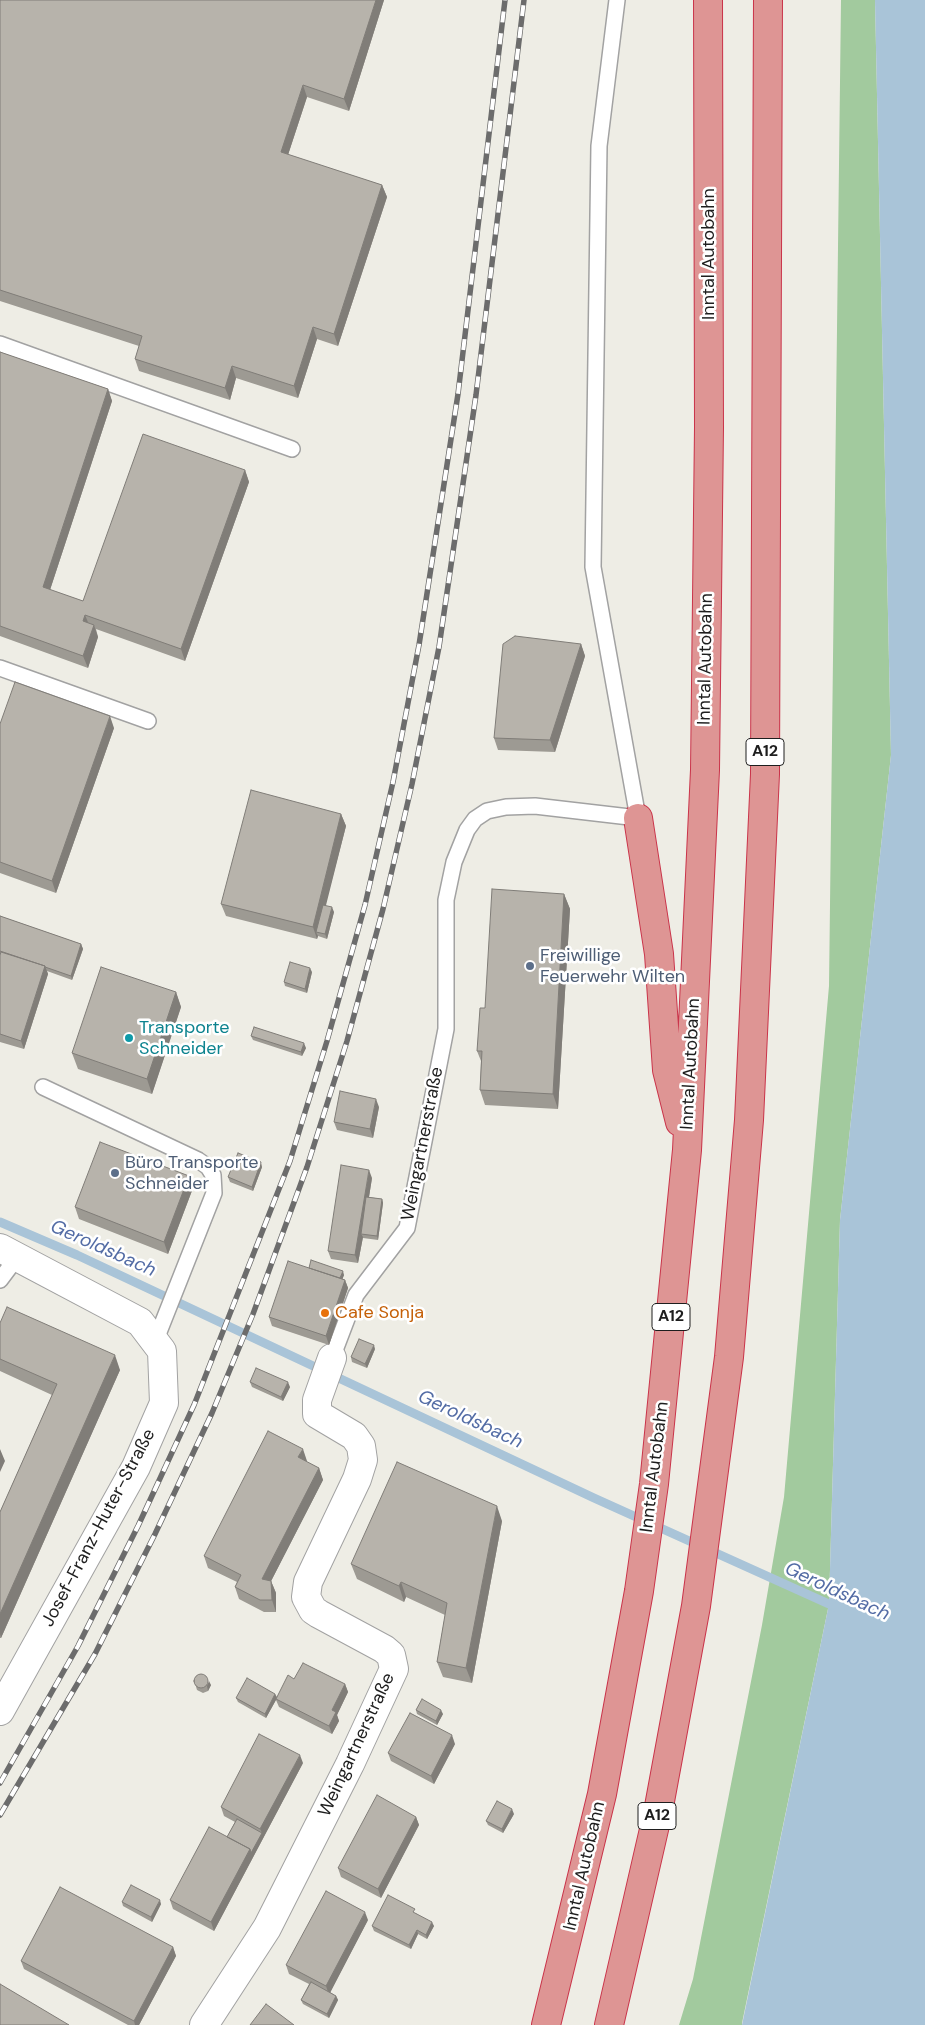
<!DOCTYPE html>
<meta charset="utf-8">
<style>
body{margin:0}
canvas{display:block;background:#eeede5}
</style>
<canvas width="925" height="2025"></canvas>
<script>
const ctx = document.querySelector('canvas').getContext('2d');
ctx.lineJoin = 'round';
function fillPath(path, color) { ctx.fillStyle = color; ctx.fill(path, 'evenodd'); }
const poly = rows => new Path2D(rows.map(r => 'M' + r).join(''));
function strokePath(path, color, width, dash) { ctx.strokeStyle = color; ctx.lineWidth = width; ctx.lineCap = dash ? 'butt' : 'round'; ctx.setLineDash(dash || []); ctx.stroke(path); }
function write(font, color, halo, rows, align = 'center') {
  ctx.font = font + ' "DM Sans",sans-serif'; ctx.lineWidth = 5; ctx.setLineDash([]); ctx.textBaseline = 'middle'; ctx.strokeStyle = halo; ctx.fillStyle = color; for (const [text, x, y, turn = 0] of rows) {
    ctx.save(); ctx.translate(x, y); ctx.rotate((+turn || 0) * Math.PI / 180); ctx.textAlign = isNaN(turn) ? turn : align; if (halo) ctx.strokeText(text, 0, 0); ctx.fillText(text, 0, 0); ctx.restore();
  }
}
const forest = poly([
 [841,0,875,0,891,755,840,1220,829,1604,742,2023,742,2025,679,2025,693,1979,762,1625,784,1497,829,986]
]);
const water = poly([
 [875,0,925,0,925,2025,742,2025,829,1604,840,1220,891,755]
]);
const stream = poly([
 [0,1222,77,1255,594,1498,840,1609]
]);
const service = poly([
 [0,344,292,449],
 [0,668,148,721],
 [43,1087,198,1160,208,1167,213,1175,214,1193,155,1342],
 [0,1280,18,1256],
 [332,1358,356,1295,407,1228,446,1029,446,900,454,862,467,830,475,819,487,811,506,807,535,806,638,818,593,567,599,146,617,0]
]);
const minor = poly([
 [0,1248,140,1322,162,1351,164,1403,136,1467,0,1711],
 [204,2025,267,1928,350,1764,394,1669,391,1655,384,1649,319,1614,313,1610,306,1597,308,1582,357,1479,363,1460,361,1446,354,1436,317,1414,317,1400,332,1358]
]);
const motorway = poly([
 [638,818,659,954,667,1070,680,1122],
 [546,2025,602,1794,639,1591,654,1484,687,1150,705,770,709,427,708,0],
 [609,2025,658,1812,696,1606,729,1357,749,1120,765,774,768,0]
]);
const rail = poly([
 [0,1783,78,1646,138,1526,194,1405,290,1161,327,1041,365,905,393,782,419,645,458,394,505,0],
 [0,1815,95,1654,155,1534,212,1413,253,1314,307,1167,347,1041,383,909,412,784,439,647,476,395,524,0]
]);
const wall = poly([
 [0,0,384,0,349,111,307,97,288,155,382,185,387,197,338,346,317,339,298,398,236,378,230,400,139,371,135,359,139,346,0,301],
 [0,352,108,389,112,401,50,590,83,601,245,470,249,482,185,661,96,629,98,637,88,668,0,636],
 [581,644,585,656,555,752,498,750,494,738],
 [0,724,114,728,56,893,0,873],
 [341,814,346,826,325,906,334,912,327,939,318,936,317,939,226,916,221,904],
 [564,894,570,909,558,1109,485,1105,480,1090,481,1061,477,1051,485,1008],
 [0,916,81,944,83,949,72,980,47,971,48,974,24,1049,0,1042],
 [312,972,307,993,285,986,284,982],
 [176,992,181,1007,152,1094,78,1069,72,1053],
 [251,1036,306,1048,302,1056,253,1040],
 [379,1107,373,1138,337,1130,334,1122],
 [262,1167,253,1191,230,1182,228,1177],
 [372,1178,369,1197,382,1199,383,1203,378,1240,363,1238,363,1237,358,1263,331,1259,328,1251],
 [193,1188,168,1254,79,1219,75,1207],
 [309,1268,344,1275,342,1279,345,1280,348,1288,329,1345,272,1326,269,1317],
 [0,1323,120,1370,1,1638,0,1638,0,1512,52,1395,0,1371],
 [375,1349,367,1368,352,1362,351,1357],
 [250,1382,290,1387,283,1401,252,1387],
 [307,1461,307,1462,319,1468,323,1480,271,1581,276,1593,276,1612,264,1612,239,1599,235,1587,237,1582,208,1568,204,1556],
 [502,1521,472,1683,443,1677,437,1662,445,1615,406,1597,404,1602,357,1579,351,1564],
 [294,1679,345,1684,348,1692,337,1715,339,1721,332,1734,279,1707,276,1700,266,1718,238,1702,236,1698,275,1694,277,1697],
 [194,1680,211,1685,208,1691,203,1693,197,1690],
 [416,1710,443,1714,437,1725,417,1714],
 [455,1744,434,1784,391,1761,388,1753],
 [303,1763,214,1931,173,1909,170,1900,227,1837,235,1822,224,1816,221,1807],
 [514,1814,503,1833,488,1825,486,1821],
 [416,1817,419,1825,381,1898,341,1877,338,1868],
 [122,1902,161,1904,152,1922,123,1906],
 [417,1913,416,1914,434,1926,427,1939,418,1934,411,1949,374,1931,372,1926],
 [368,1920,330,1992,336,1996,338,2000,329,2018,303,2004,301,2000,309,1984,289,1974,286,1965],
 [173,1947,176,1956,139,2025,128,2025,24,1969,21,1961]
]);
const shadedWall = poly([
 [376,0,384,0,349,111,344,99],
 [303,85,307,97,285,164,281,152],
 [382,185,387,197,338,346,334,334],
 [313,327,317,339,298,398,294,386],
 [232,366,236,378,230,400,225,388],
 [108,389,112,401,47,599,43,587],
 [245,470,249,482,185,661,181,649],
 [85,615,90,627,83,621],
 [94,625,98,637,88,668,83,656],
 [581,644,585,656,555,752,550,740],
 [110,716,114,728,56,893,52,881],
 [341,814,346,826,319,933,316,932,318,936,317,939,313,927],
 [564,894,570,909,558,1109,553,1094],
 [332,907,334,912,327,939,325,934],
 [81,944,83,949,72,980,71,976],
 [45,966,48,974,24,1049,21,1041],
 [310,968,312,972,307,993,305,989],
 [176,992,181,1007,152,1094,147,1079],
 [304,1043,306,1048,302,1056,301,1052],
 [376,1099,379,1107,373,1138,370,1129],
 [261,1162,262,1167,253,1191,252,1187],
 [369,1170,372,1178,363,1234,361,1234,363,1237,358,1263,355,1255],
 [189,1176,193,1188,168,1254,164,1242],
 [382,1199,383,1203,378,1240,377,1236],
 [343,1271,344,1275,340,1286,338,1282],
 [345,1280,348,1288,329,1345,326,1336],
 [374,1345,375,1349,367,1368,365,1364],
 [115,1355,120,1370,1,1638,0,1634,0,1614],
 [288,1382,290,1387,283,1401,281,1397],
 [0,1449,5,1461,0,1472],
 [303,1449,307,1461,303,1469,298,1457],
 [319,1468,323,1480,266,1591,262,1579],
 [497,1506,502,1521,472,1683,466,1668],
 [271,1581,276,1593,276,1612,272,1600],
 [401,1582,406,1597,404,1602,399,1586],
 [209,1681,211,1685,208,1691,207,1686],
 [345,1684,348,1692,337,1715,339,1721,332,1734,329,1726,332,1710],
 [275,1694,277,1698,266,1718,265,1714],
 [441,1710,443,1714,437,1725,436,1721],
 [452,1735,455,1744,434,1784,431,1776],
 [300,1755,303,1763,214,1931,211,1922,250,1849,262,1833,260,1829],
 [512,1809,514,1814,503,1833,502,1829],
 [416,1817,419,1825,381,1898,378,1889],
 [160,1900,161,1904,152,1922,151,1917],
 [365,1912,368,1920,329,1995,326,1986],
 [432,1922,434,1926,427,1939,426,1935],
 [417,1930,418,1934,411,1949,409,1945],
 [173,1947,176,1956,139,2025,135,2025,134,2021],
 [336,1996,338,2000,329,2018,327,2014]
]);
const building = poly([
 [0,0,376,0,344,99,303,85,281,152,382,185,334,334,313,327,294,386,232,366,225,388,135,359,142,336,0,290,0,0],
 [0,352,108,389,43,587,83,601,143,434,245,470,181,649,85,615,83,621,94,625,83,656,0,626,0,352],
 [515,636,581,644,550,740,494,738,503,644,515,636],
 [15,682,110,716,52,881,0,862,0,724,15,682],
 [251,790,341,814,313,927,221,904,251,790],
 [492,889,564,894,553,1094,480,1090,482,1051,477,1051,480,1008,485,1008,492,889],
 [323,905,332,907,325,934,316,932,323,905],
 [0,916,81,944,71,976,45,967,45,966,0,951,0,916],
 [1,952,45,966,21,1041,0,1034,0,955,1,952],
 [290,962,310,968,305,989,284,982,290,962],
 [101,967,176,992,147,1079,72,1053,101,967],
 [254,1027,304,1043,301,1052,251,1036,254,1027],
 [340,1091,376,1099,370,1129,334,1122,340,1091],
 [100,1142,189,1176,164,1242,75,1207,100,1142],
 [238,1153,261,1162,252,1187,228,1177,238,1153],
 [341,1165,369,1170,355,1255,328,1251,341,1165],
 [366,1197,382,1199,377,1236,361,1234,366,1197],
 [311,1260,343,1271,340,1278,309,1268,311,1260],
 [288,1261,345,1280,326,1336,269,1317,288,1261],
 [7,1307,115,1355,0,1614,0,1512,57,1384,0,1359,0,1323,7,1307],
 [359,1339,374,1345,365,1364,351,1357,359,1339],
 [256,1368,288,1382,281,1397,250,1382,256,1368],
 [268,1431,303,1449,298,1457,319,1468,262,1579,271,1581,272,1600,260,1600,235,1587,241,1575,204,1556,268,1431],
 [397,1462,497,1506,466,1668,437,1662,447,1603,401,1582,399,1586,351,1564,397,1462],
 [303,1663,345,1684,332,1710,336,1712,329,1726,276,1699,288,1675,294,1679,303,1663],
 '194 1681a7 7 0 1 1 14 0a7 7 0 1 1-14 0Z',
 [247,1678,275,1694,265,1714,236,1698,247,1678],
 [422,1699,441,1710,436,1721,416,1710,422,1699],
 [410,1713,452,1735,431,1776,388,1753,410,1713],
 [259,1734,300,1755,260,1829,221,1807,259,1734],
 [377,1795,416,1817,378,1889,338,1868,377,1795],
 [497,1801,512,1809,502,1829,486,1821,497,1801],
 [237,1819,262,1833,251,1853,250,1849,227,1837,237,1819],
 [209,1827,250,1849,211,1922,170,1900,209,1827],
 [131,1885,160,1900,151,1917,122,1902,131,1885],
 [60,1887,173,1947,134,2021,21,1961,60,1887],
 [326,1891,365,1912,326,1986,286,1965,326,1891],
 [388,1895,415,1909,413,1912,432,1922,426,1935,417,1930,409,1945,372,1926,388,1895],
 [311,1982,336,1996,327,2014,301,2000,311,1982],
 [0,1984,69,2025,0,2025,0,1984],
 [266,2004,294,2025,250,2025,266,2004]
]);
const markers = [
 [530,966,5,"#5c6f8a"],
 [129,1038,5,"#0f9aa8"],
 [115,1173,5,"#5c6f8a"],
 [325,1313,5,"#e8710a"]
];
const shields = [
 [765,752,38],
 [671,1317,38],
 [657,1816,38]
];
const shieldNames = [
 ["A12",765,752],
 ["A12",671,1317],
 ["A12",657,1816]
];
const streetNames = [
 ["Inntal Autobahn",709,254,-90],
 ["Inntal Autobahn",706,659,-89],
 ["Inntal Autobahn",691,1064,-87],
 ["Weingartnerstraße",423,1144,-79],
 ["Inntal Autobahn",655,1467,-83],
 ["Josef-Franz-Huter-Straße",99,1528,-62],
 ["Weingartnerstraße",357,1745,-65],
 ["Inntal Autobahn",585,1866,-77]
];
const serviceNames = [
 ["Freiwillige",540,956],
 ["Feuerwehr Wilten",540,977],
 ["Büro Transporte",125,1163],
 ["Schneider",125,1184]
];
const cultureNames = [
 ["Transporte",139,1028],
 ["Schneider",139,1049]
];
const foodNames = [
 ["Cafe Sonja",335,1313]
];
const waterNames = [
 ["Geroldsbach",103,1249,24],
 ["Geroldsbach",470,1420,25],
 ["Geroldsbach",837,1592,25]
];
fillPath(forest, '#a2ca9e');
fillPath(water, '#a9c4d8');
strokePath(stream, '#a9c4d8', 9);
strokePath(service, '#a2a2a2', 18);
strokePath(minor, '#a2a2a2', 30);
strokePath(motorway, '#ca344a', 30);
strokePath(service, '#fff', 15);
strokePath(minor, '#fff', 28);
strokePath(motorway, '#de9594', 28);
strokePath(rail, '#6c6c6c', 5.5);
strokePath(rail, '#fff', 4, [11]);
fillPath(wall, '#9d9a93');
fillPath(shadedWall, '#807d78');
fillPath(building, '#b7b3ab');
strokePath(building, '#807d78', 1);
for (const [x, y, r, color] of markers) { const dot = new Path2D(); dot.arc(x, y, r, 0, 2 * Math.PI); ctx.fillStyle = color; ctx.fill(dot); strokePath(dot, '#fff', 2); }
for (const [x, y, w] of shields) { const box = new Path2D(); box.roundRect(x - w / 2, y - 13.5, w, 27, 4); ctx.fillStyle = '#fff'; ctx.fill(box); strokePath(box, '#1e1e1e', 1); }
write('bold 16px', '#1e1e1e', null, shieldNames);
write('18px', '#1e1e1e', '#fff', streetNames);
write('18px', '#4e5e75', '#fff', serviceNames, 'left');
write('18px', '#0d838f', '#fff', cultureNames, 'left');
write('18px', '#c56008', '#fff', foodNames, 'left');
write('italic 19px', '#536ca5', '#fff', waterNames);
</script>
